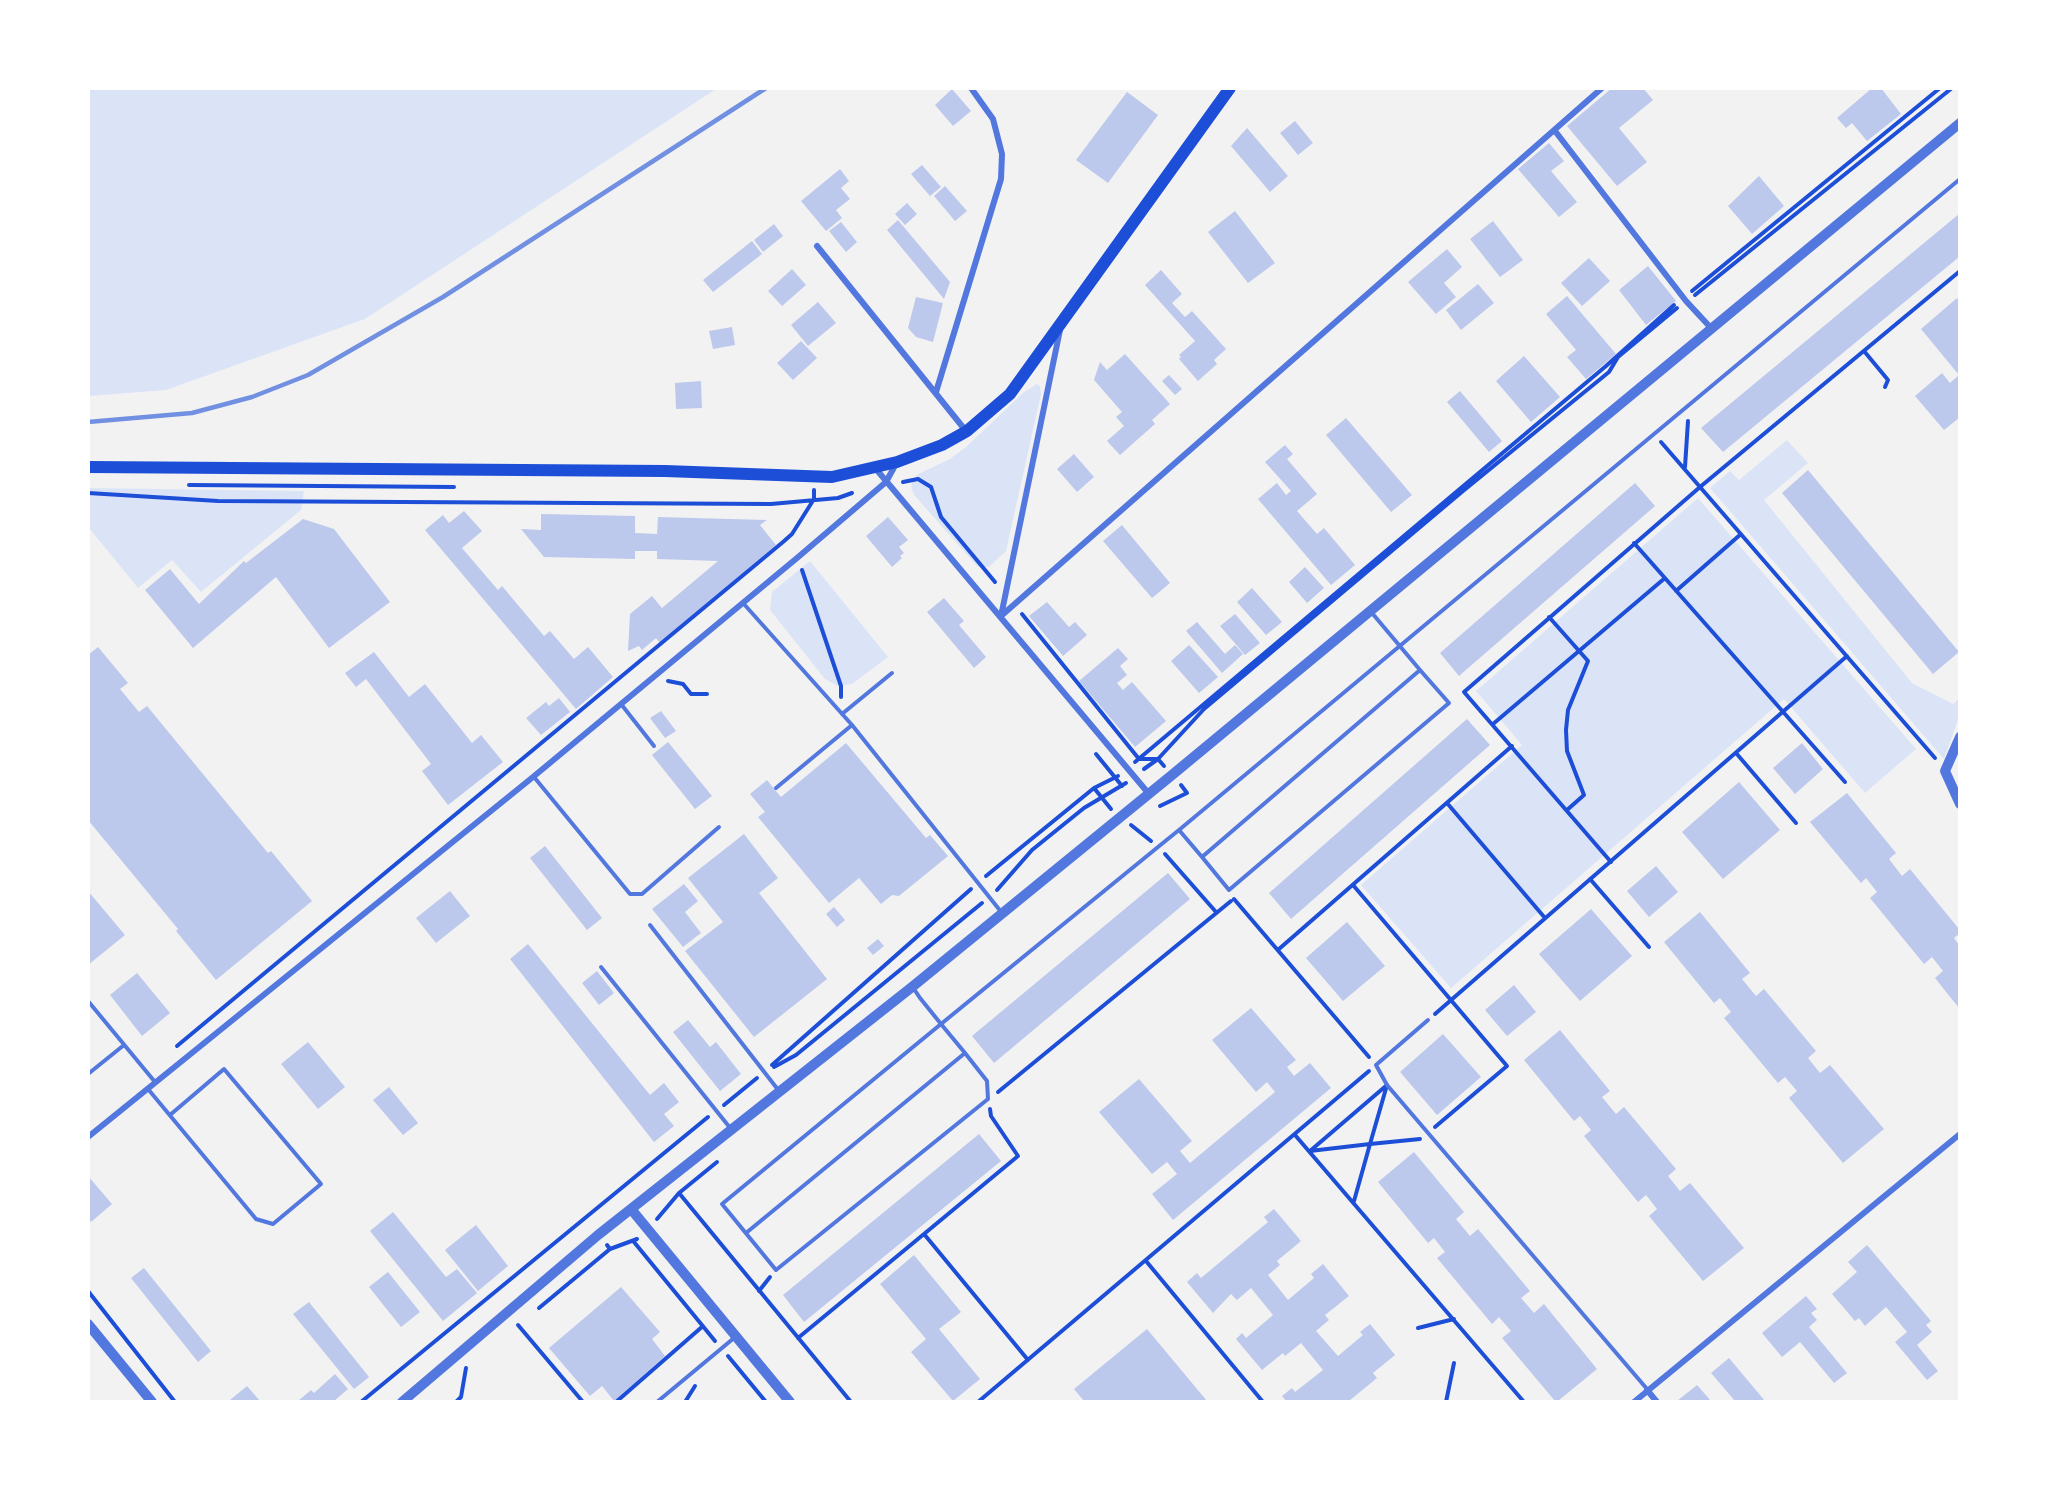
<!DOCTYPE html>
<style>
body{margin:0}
#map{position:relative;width:2048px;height:1490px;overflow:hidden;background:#f2f2f2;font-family:"Open Sans",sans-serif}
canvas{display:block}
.frame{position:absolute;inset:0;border:90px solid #fff;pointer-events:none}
</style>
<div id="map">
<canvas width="2048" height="1490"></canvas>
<div class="frame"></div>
</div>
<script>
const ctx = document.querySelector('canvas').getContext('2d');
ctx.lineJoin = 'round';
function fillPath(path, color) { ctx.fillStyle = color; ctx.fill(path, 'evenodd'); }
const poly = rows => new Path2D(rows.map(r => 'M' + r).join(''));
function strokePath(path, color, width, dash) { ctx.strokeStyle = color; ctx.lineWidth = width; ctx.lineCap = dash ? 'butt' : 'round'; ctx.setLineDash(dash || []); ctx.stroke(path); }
const green = poly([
 [89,88,716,88,716,89,365,319,166,390,89,396],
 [1037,384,1040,386,1041,394,1006,551,989,567,978,567,915,496,911,488,912,482,918,474,950,459,966,447,1024,392],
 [1787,440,1808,463,1764,500,1912,683,1953,704,1959,699,1959,717,1944,759,1710,488,1730,471,1739,480],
 [88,488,304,491,301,510,201,592,172,560,138,588,89,528],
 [1698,498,1916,749,1865,793,1784,699,1451,988,1361,885,1522,745,1476,691],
 [810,561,888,657,852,684,838,686,825,679,770,610,772,592]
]);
const building = poly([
 [1612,88,1643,88,1653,100,1619,128,1647,162,1617,186,1567,126],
 [1872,88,1881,88,1901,114,1867,141,1852,123,1846,128,1837,118],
 [952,89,971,111,953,126,935,105],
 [1127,92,1158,115,1108,183,1076,160],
 [1295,121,1313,143,1298,155,1280,133],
 [1247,128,1288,176,1270,192,1231,146],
 [1549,143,1564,161,1551,171,1577,202,1559,217,1518,169],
 [922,165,941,187,930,196,911,174],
 [840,169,849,181,841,188,850,199,836,210,842,218,826,231,801,201],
 [1759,176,1784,206,1752,234,1728,206],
 [945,186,967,211,955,221,934,196],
 [907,203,917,214,905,225,895,214],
 [1235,211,1275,263,1248,283,1208,232],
 [1959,214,1959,257,1723,452,1701,428],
 [898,220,950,282,944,299,887,230],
 [1493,221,1523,260,1500,277,1470,239],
 [841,222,857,242,846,252,829,231],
 [774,224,783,236,763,252,754,240],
 [752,241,762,254,713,292,703,280],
 [1447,249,1462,267,1444,283,1456,297,1436,314,1408,282],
 [1589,258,1610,281,1582,306,1561,283],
 [1648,266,1676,301,1646,325,1619,290],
 [792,269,806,285,782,306,768,291],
 [1161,270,1182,294,1172,303,1185,317,1192,311,1226,349,1214,360,1217,364,1198,381,1179,359,1181,357,1179,355,1195,341,1145,285],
 [1478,284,1494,303,1461,330,1446,310],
 [1567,296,1616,354,1586,379,1567,357,1576,350,1546,314],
 [916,297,943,303,933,342,916,337,908,328],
 [1957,298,1959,301,1959,375,1921,329],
 [818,302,836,323,808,346,791,325],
 [732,327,735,345,713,349,709,331],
 [801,341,817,358,793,380,777,363],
 [1125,354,1170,404,1152,420,1155,424,1120,455,1107,441,1124,426,1116,417,1122,412,1094,380,1100,362,1107,370],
 [1524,356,1560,397,1531,422,1496,381],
 [1942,373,1950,383,1959,375,1959,418,1944,430,1915,396],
 [1169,375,1182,389,1175,395,1162,381],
 [701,381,702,408,676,409,675,383],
 [1460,391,1502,441,1489,452,1447,402],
 [1346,418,1412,495,1391,512,1326,435],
 [1285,445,1293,454,1287,459,1317,494,1297,511,1317,534,1324,528,1355,565,1331,585,1258,499,1277,483,1286,495,1291,491,1265,462],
 [1074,454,1094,477,1077,492,1057,469],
 [1808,470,1959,652,1933,674,1782,493],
 [1635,483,1655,506,1459,676,1440,653],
 [464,511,482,531,462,548,498,590,502,586,544,636,550,631,574,659,588,647,613,677,576,709,425,530,443,515,449,523],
 [541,514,635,516,635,533,657,534,658,517,767,520,760,525,776,545,660,643,656,638,642,650,639,646,628,651,630,614,652,596,662,608,718,561,657,559,657,551,635,551,635,559,544,557,521,529,541,530],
 [888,517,908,540,899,547,904,553,900,556,902,558,892,567,866,536],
 [303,519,334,529,390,602,329,648,276,577,193,648,145,590,170,569,199,604,244,561,246,563],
 [1122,525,1170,583,1152,598,1103,541],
 [1305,567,1324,588,1307,603,1289,582],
 [1252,588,1282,622,1266,635,1237,602],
 [944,598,964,621,959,625,986,657,974,668,927,612],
 [1047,602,1069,627,1075,622,1087,635,1063,656,1029,616],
 [1235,614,1260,643,1245,655,1220,626],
 [1197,622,1225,654,1235,645,1243,654,1222,673,1186,631],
 [1189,645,1218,677,1199,693,1171,661],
 [98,647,128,683,120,689,139,712,147,706,268,853,271,851,312,901,216,980,176,931,178,929,88,820,88,655],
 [1118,648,1128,659,1120,666,1127,675,1117,683,1123,690,1132,682,1166,721,1135,747,1079,681],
 [374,652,409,697,425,684,472,743,481,735,503,762,448,805,422,771,431,764,366,679,356,687,345,673],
 [559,698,570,712,541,735,526,718,546,702,549,706],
 [661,711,676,731,665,738,650,718],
 [1467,719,1490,745,1291,919,1269,893],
 [668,742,712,796,695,809,652,755],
 [846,743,926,838,930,835,948,856,899,896,892,895,881,904,859,878,829,903,758,817,765,812,750,794,767,780,781,797],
 [1802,743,1823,769,1795,794,1773,768],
 [1739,782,1780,830,1723,879,1682,832],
 [1847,793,1896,853,1889,859,1902,876,1910,869,1959,929,1959,934,1954,938,1959,945,1959,1008,1935,978,1943,971,1932,957,1924,964,1870,898,1877,892,1866,878,1861,883,1810,822],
 [744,834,778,878,759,893,827,979,754,1037,685,951,723,922,688,878],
 [545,846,602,918,587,930,530,858],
 [1656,866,1678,892,1649,917,1627,891],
 [1168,873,1190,899,994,1063,972,1036],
 [684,884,698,901,685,912,701,933,683,947,652,909],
 [88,891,125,935,88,965],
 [450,891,470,916,436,943,416,918],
 [834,907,845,920,837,927,826,914],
 [1591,909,1632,956,1580,1001,1539,954],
 [1700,912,1750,973,1742,979,1756,996,1764,989,1816,1051,1808,1058,1820,1073,1830,1065,1884,1129,1843,1163,1789,1098,1797,1091,1785,1077,1778,1083,1724,1018,1731,1012,1720,998,1714,1003,1664,942],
 [1347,922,1385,966,1343,1001,1306,958],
 [878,939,884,946,873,955,867,948],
 [528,944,650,1095,664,1083,679,1102,664,1114,674,1126,654,1142,510,959],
 [597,971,614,993,599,1005,582,983],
 [137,973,170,1013,142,1036,110,995],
 [1514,985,1536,1012,1507,1036,1485,1010],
 [1251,1008,1296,1060,1287,1067,1294,1076,1310,1063,1331,1088,1173,1220,1152,1194,1177,1174,1167,1162,1152,1174,1099,1112,1139,1079,1192,1141,1180,1151,1190,1163,1275,1092,1267,1082,1256,1092,1212,1040],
 [688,1020,710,1047,716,1042,741,1074,720,1091,673,1032],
 [1560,1030,1610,1091,1602,1097,1616,1114,1624,1107,1676,1169,1668,1176,1680,1191,1690,1183,1744,1248,1703,1281,1649,1216,1657,1209,1646,1195,1638,1202,1584,1136,1591,1130,1580,1116,1574,1121,1524,1060],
 [1443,1034,1481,1077,1437,1115,1400,1072],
 [308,1042,345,1087,318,1109,281,1064],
 [389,1087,418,1123,403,1135,373,1100],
 [979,1134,1001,1161,804,1322,783,1295],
 [1414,1152,1464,1212,1456,1219,1470,1236,1478,1229,1530,1291,1521,1298,1534,1313,1544,1304,1597,1369,1558,1401,1555,1401,1502,1338,1511,1331,1499,1317,1492,1324,1437,1258,1445,1252,1434,1238,1428,1243,1378,1182],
 [88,1176,112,1204,91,1222,88,1218],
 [1274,1209,1301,1241,1277,1261,1280,1265,1268,1275,1288,1300,1314,1278,1311,1274,1323,1264,1349,1296,1325,1315,1329,1320,1316,1331,1338,1356,1363,1335,1360,1332,1370,1324,1395,1355,1373,1373,1377,1378,1349,1401,1286,1401,1282,1396,1292,1388,1295,1392,1323,1370,1301,1343,1285,1356,1283,1353,1262,1370,1236,1339,1242,1333,1246,1338,1273,1315,1251,1288,1237,1300,1231,1294,1213,1313,1187,1282,1197,1273,1201,1278,1268,1222,1264,1217],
 [393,1212,446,1277,457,1269,477,1293,443,1321,370,1231],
 [476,1225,508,1266,478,1291,445,1250],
 [1867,1245,1931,1321,1926,1325,1932,1332,1917,1345,1938,1371,1927,1380,1895,1342,1907,1332,1886,1307,1865,1326,1859,1318,1855,1321,1832,1294,1857,1272,1848,1262],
 [914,1255,961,1312,939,1329,980,1379,953,1401,911,1352,926,1339,880,1284],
 [144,1268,211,1351,198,1362,131,1278],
 [388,1272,420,1312,401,1327,369,1287],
 [621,1287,660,1332,652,1339,665,1356,614,1401,602,1386,590,1396,549,1348],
 [1806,1296,1817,1309,1811,1313,1817,1320,1809,1327,1847,1373,1834,1383,1800,1342,1782,1357,1762,1333],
 [309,1302,369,1377,354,1389,293,1314],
 [1147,1329,1207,1401,1084,1401,1074,1389],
 [1729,1358,1765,1401,1735,1401,1711,1373],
 [335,1374,348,1389,334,1401,298,1401,311,1390,314,1393],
 [1697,1385,1711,1401,1677,1401],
 [247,1386,260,1401,231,1401,230,1400]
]);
const path = poly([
 [1692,291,1940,88],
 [1695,295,1952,88],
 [1864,351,1888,380,1885,387],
 [1661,442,1935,758],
 [1685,467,1688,421],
 [903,482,918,479,931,487,941,517,995,582],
 [189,485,454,487],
 [88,493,218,501,771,504,838,498,852,493],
 [1634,543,1845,782],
 [802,570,841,686,841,697],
 [1676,591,1741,534],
 [1022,614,1139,759,1158,759,1164,766],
 [1549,617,1588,661,1568,710,1566,730,1567,751,1584,795,1567,810],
 [668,681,683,684,691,694,707,694],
 [1493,724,1665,578],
 [1736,753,1796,823],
 [1096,754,1122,786],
 [1135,762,1606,366,1674,305],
 [1144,769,1158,759,1204,709,1463,491,1609,372,1618,357,1677,308],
 [1094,788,1111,809],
 [1447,803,1545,918],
 [1160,806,1187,793,1181,785],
 [1131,825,1151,841],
 [1165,854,1216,912],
 [1611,862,1464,692,1700,487,1960,271],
 [986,876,1094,788,1118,776],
 [1590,879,1649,947],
 [1353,885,1507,1066,1435,1127],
 [997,890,1032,850,1084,808,1126,783],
 [1234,899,1369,1057],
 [1279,949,1512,746],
 [1435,1014,1847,656],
 [177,1046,783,542,792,534,814,499,814,490],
 [772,1065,971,889],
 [774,1067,796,1055,982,903],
 [1387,1085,1370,1144,1310,1151,1387,1085],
 [998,1092,1231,901],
 [724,1105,757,1078],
 [990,1109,991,1116,1018,1156,924,1234,1028,1360],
 [1295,1135,1524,1402],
 [679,1193,851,1402],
 [1354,1201,1370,1144,1420,1139],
 [657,1219,679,1193,717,1162],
 [634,1242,715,1341],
 [607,1245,610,1249,637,1239],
 [1146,1261,1263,1402],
 [88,1291,175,1402],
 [759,1291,770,1277],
 [539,1308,610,1249],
 [518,1325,583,1402],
 [1418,1328,1454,1319],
 [798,1338,924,1234],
 [728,1356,766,1402],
 [361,1402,708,1117],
 [456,1402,461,1397,466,1368],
 [616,1402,703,1326],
 [685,1402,695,1386],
 [978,1402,1369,1071],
 [1446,1402,1454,1363]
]);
const service = poly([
 [743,603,852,725,1002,913],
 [621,704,654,746],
 [842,714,892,673],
 [534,777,630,894,642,894,719,827],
 [776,788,852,725],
 [1179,830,1202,857,1420,670,1372,613],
 [1202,857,1229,890,1449,703,1420,670],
 [650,925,779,1091],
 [601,967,731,1129],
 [914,989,920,998,941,1024,965,1053,987,1081,988,1099,776,1270,722,1204,941,1024,1158,847,1179,830,1960,179],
 [88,1001,155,1082],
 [1428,1020,1376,1065,1387,1085,1647,1389],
 [88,1074,124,1045],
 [148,1089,256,1219,273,1224,321,1184,224,1069,170,1115],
 [746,1233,965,1053],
 [657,1402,734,1338]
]);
const minor = poly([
 [1555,131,1686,301,1711,328],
 [817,246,966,431],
 [936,392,1001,179,1002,154,993,119,971,88],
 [876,469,1149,794],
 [1001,616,1602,88],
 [1001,616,1060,330],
 [88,1137,533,777,797,558,886,482,897,462],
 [1647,1390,1657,1402],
 [1634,1402,1960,1134]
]);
const tertiary = poly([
 [1960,737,1945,771,1960,804],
 [631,1209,790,1402],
 [88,1324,152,1402],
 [402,1402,598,1235,912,987,1172,775,1960,123]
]);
const secondary = poly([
 [88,467,665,471,832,477,897,462,942,445,967,431,1010,394,1230,88]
]);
const rail = poly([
 [88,422,192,413,252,397,308,375,443,297,766,88]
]);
fillPath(green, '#dbe4f7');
fillPath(building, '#bdc9ec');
strokePath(path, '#1d4ed8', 4);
strokePath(service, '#5277de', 4);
strokePath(minor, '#5277de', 6);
strokePath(tertiary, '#5277de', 10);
strokePath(secondary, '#1d4ed8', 12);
strokePath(rail, '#7290e2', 4.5);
</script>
